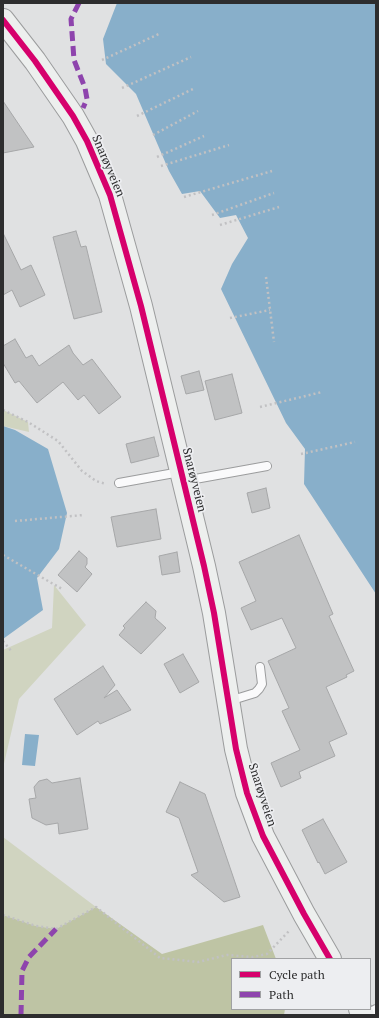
<!DOCTYPE html>
<meta charset="utf-8">
<style>
body{margin:0}
#map{position:relative;width:379px;height:1018px;overflow:hidden;background:#e0e1e2;font-family:"PT Serif",serif}
canvas{display:block}
.frame{position:absolute;inset:0;border:4px solid #2d2d2e;pointer-events:none}
.legend{position:absolute;left:231px;top:958px;width:140px;height:52px;box-sizing:border-box;background:#edeef1;border:1px solid #a0a1a3;margin:0;padding:5px 7px;list-style:none;font-size:12px;color:#2d2d2e}
.legend li{display:flex;align-items:center;gap:8px;height:20px}
.legend b{width:20px;border:1px solid #a0a1a3}
</style>
<div id="map">
<canvas width="379" height="1018"></canvas>
<div class="frame"></div>
<ul class="legend">
<li><b style="height:5px;background:#d6006c"></b>Cycle path</li>
<li><b style="height:5px;background:#8e44ad"></b>Path</li>
</ul>
</div>
<script>
const ctx = document.querySelector('canvas').getContext('2d');
ctx.lineJoin = 'round';
function fillPath(path, color) { ctx.fillStyle = color; ctx.fill(path, 'evenodd'); }
const poly = rows => new Path2D(rows.map(r => 'M' + r).join(''));
function strokePath(path, color, width, dash) { ctx.strokeStyle = color; ctx.lineWidth = width; ctx.lineCap = dash ? 'butt' : 'round'; ctx.setLineDash(dash || []); ctx.stroke(path); }
function write(font, color, halo, rows, align = 'center') {
  ctx.font = font + ' "PT Serif",serif'; ctx.lineWidth = 3.5; ctx.setLineDash([]); ctx.textBaseline = 'middle'; ctx.strokeStyle = halo; ctx.fillStyle = color; for (const [text, x, y, turn = 0] of rows) {
    ctx.save(); ctx.translate(x, y); ctx.rotate((+turn || 0) * Math.PI / 180); ctx.textAlign = isNaN(turn) ? turn : align; if (halo) ctx.strokeText(text, 0, 0); ctx.fillText(text, 0, 0); ctx.restore();
  }
}
const green = poly([
 [3,410,28,422,29,432,3,426],
 [54,585,86,625,19,699,3,768,3,650,52,628],
 [3,837,96,907,56,929,36,926,3,915]
]);
const forest = poly([
 [96,907,162,954,263,925,276,959,232,959,232,1009,285,1009,284,1015,3,1015,3,915,36,926,56,929]
]);
const water = poly([
 [117,3,376,3,376,594,304,484,305,449,286,423,221,289,232,264,248,238,236,215,220,218,200,191,182,194,169,171,136,94,106,64,103,39],
 [3,426,15,430,48,449,67,513,59,549,37,578,43,610,3,639],
 [25,734,39,735,35,766,22,765]
]);
const building = poly([
 [3,101,34,147,3,153,3,101],
 [76,231,81,247,86,246,102,312,74,319,53,237,76,231],
 [3,233,21,270,31,265,45,295,20,307,12,290,3,295,3,233],
 [15,339,26,358,32,355,39,366,69,345,73,353,83,365,92,359,121,397,99,414,84,395,78,400,63,382,37,403,19,381,15,383,3,363,3,346,15,339],
 [199,371,204,390,186,394,181,376,199,371],
 [232,374,242,413,215,420,205,381,232,374],
 [154,437,159,456,131,463,126,444,154,437],
 [266,488,270,508,252,513,247,493,266,488],
 [156,509,161,539,117,547,111,517,156,509],
 [299,535,333,614,329,616,354,671,346,675,347,677,326,687,347,734,329,742,335,756,299,772,301,778,281,787,271,763,300,750,282,711,289,708,268,661,296,648,282,618,251,630,241,608,256,601,239,562,299,535],
 [79,551,87,558,87,564,85,567,92,574,77,592,58,575,79,551],
 [177,552,180,572,162,575,159,556,177,552],
 [146,602,156,611,155,618,166,628,141,654,119,635,125,628,123,626,146,602],
 [183,654,199,682,180,693,164,664,183,654],
 [103,666,115,685,104,698,117,690,131,710,100,724,98,721,77,735,54,699,103,666],
 [80,778,88,829,59,834,58,823,46,825,32,818,29,799,36,798,34,787,39,781,47,779,52,783,80,778],
 [180,782,205,794,240,897,224,902,191,875,198,872,179,818,166,812,180,782],
 [323,819,347,862,325,874,319,862,318,863,302,830,323,819]
]);
const path = poly([
 [102,60,161,33],
 [122,88,191,57],
 [137,116,193,89],
 [153,135,198,111],
 [157,157,204,136],
 [161,166,229,145],
 [184,197,272,171],
 [212,215,274,193],
 [220,225,279,207],
 [266,277,274,342],
 [230,318,270,310],
 [260,407,322,392],
 [3,410,28,422,58,441,82,471,96,481,106,484],
 [301,454,355,442],
 [15,521,84,515],
 [3,555,62,589],
 [3,641,12,652],
 [3,915,36,926,56,929,96,907,160,958,198,962,227,955,253,957,267,954,289,931]
]);
const lane = poly([
 [184,481,267,466],
 [119,483,180,472],
 [229,701,255,693,259,689,262,684,260,667],
 [365,1015,376,1009]
]);
const secondary = poly([
 [3,20,35,61,73,116,87,141,110,195,141,306,204,566,214,613,236,749,247,793,263,836,304,914,330,959],
 [360,1009,363,1015]
]);
const quiet = poly([
 [79,3,71,19,74,60,85,88,87,99,83,108],
 [21,1015,22,971,29,957,56,929]
]);
const cycleway = poly([
 [3,20,35,61,73,116,87,141,110,195,141,306,204,566,214,613,236,749,247,793,263,836,304,914,330,959]
]);
const streetNames = [
 ["Snarøyveien",108,166,67],
 ["Snarøyveien",194,480,76],
 ["Snarøyveien",262,795,72]
];
fillPath(green, '#d0d4c0');
fillPath(forest, '#bec4a4');
fillPath(water, '#88afca');
fillPath(building, '#c1c2c3');
strokePath(building, '#a6a7a8', 1);
strokePath(lane, '#9b9c9d', 10);
strokePath(secondary, '#9b9c9d', 24);
strokePath(path, '#c1c1c3', 2.5, [2, 3]);
strokePath(lane, '#fafafb', 8);
strokePath(secondary, '#edefee', 22);
strokePath(quiet, '#8e44ad', 5, [10, 5]);
strokePath(cycleway, '#d6006c', 6);
write('12px', '#2d2d2e', '#edeef1', streetNames);
</script>
